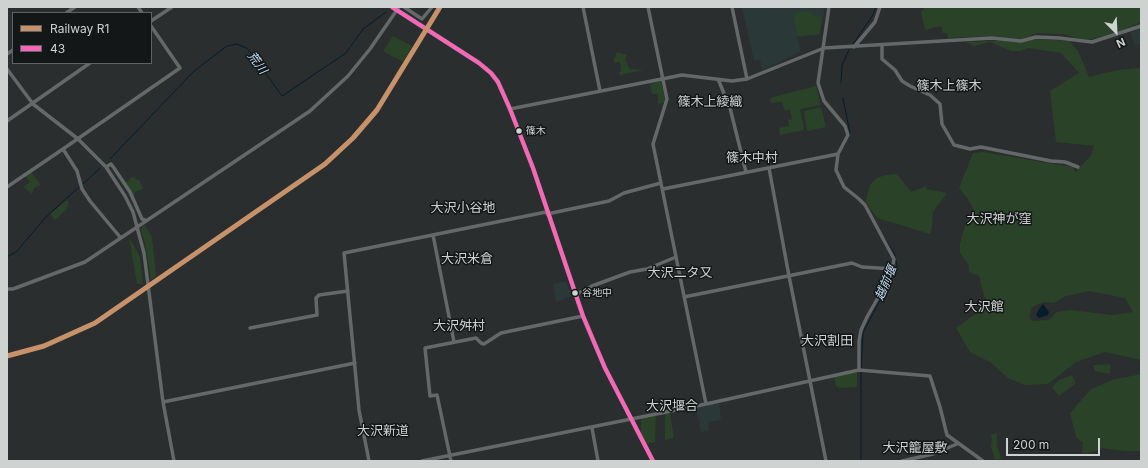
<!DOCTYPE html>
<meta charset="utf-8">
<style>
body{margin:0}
#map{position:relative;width:1148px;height:468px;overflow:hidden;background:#2a2e2e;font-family:Inter,sans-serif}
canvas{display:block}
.frame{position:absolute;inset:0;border:8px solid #ced3d2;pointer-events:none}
.legend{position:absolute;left:12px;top:12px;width:140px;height:52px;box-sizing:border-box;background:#141717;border:1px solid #5e6262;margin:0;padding:5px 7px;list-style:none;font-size:12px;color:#ced3d2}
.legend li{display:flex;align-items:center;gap:8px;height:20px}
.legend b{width:20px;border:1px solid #5e6262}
.north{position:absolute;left:1096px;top:12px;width:40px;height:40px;-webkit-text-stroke:3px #141717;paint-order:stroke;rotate:156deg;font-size:11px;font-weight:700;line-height:16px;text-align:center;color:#ced3d2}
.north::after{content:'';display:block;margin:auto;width:14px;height:18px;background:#ced3d2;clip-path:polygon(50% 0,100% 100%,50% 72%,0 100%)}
.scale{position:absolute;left:1006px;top:438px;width:94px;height:18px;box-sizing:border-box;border:2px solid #ced3d2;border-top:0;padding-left:5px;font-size:12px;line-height:14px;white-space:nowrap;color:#ced3d2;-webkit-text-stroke:3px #141717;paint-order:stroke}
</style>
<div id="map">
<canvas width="1148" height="468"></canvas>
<div class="frame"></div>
<ul class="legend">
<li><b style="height:5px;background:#c7916a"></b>Railway R1</li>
<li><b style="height:5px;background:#fa66b7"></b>43</li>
</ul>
<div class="north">N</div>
<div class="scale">200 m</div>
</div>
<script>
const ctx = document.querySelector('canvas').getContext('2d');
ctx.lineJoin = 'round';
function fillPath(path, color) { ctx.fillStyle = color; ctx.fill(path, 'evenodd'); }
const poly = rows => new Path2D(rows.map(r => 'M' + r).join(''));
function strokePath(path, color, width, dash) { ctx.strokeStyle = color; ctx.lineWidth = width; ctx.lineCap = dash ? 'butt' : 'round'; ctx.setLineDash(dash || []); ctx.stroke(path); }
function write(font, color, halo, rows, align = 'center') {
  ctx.font = font + ' Inter,"Noto Sans JP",sans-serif'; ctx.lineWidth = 3; ctx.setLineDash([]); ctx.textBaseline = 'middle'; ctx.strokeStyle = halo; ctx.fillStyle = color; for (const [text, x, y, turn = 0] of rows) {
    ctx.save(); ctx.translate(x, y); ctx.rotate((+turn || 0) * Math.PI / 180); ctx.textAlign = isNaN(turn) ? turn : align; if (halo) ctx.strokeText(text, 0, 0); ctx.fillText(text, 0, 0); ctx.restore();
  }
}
const built = poly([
 [742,7,825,7,820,35,797,37,801,52,762,70,760,60,754,61],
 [1141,28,1141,44,1135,45,1130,33],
 [566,281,572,296,556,302,553,284],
 [719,403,721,420,708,422,709,430,701,432,696,407]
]);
const green = poly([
 [925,7,1141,7,1141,22,1121,31,1092,39,1084,40,1063,34,1037,33,1022,39,992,36,948,38,947,33,943,33,941,26,925,30,921,12],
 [805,11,813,13,813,17,818,17,818,15,822,17,819,34,798,36,793,16,797,12],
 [393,36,412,46,403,62,383,51],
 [1036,39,1069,41,1078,51,1089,77,1117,70,1141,68,1141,360,1105,352,1076,362,1048,384,1024,385,1008,378,990,362,970,352,956,328,989,304,984,296,979,276,969,272,969,266,960,253,960,244,966,222,969,216,975,212,968,199,959,188,973,153,983,152,1072,167,1076,172,1091,155,1094,146,1056,142,1050,91,1079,73,1061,53,1028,48,1020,51,1011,51,990,42,974,46,965,42],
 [1089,291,1125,298,1133,312,1113,315,1070,310,1057,312,1049,320,1032,321,1029,318,1032,307,1044,302,1054,303,1066,296],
 [617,52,627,55,625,59,630,69,644,70,620,75,619,72,621,71,620,62,614,63,614,59],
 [661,81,666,102,658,104,658,94,652,94,650,84],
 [816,86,821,105,800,109,804,130,780,135,779,128,789,126,788,120,792,119,790,110,785,111,782,102,771,103,770,98],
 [821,107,826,127,807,131,804,111],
 [31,172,41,185,34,188,32,194,23,187,30,182,25,176],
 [897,174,911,192,922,188,926,185,926,189,947,193,933,212,932,227,930,234,877,218,867,204,866,201,870,185,877,178,885,175],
 [135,177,136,180,139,180,143,189,135,192,134,197,125,182,129,181,130,178],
 [67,200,69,203,66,210,55,220,50,214],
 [144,225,151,235,153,246,156,276,151,280,145,243,141,229],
 [129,237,140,257,143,284,137,284],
 [1110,364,1110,374,1095,371,1093,365],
 [853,373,857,373,857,387,840,388,836,386,834,377],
 [1141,374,1141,451,1125,451,1099,448,1097,451,1082,454,1083,443,1076,437,1070,413,1091,389,1112,380],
 [1072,375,1076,383,1059,396,1052,387,1059,380],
 [670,413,674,438,665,440,665,414],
 [656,415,655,442,646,444,641,435,641,418],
 [997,433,997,445,1001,459,995,460,991,447,992,438,990,435]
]);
const water = poly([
 [1043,304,1049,312,1048,315,1039,318,1036,315,1039,309]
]);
const stream = poly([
 [853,44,873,15,876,7],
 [841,83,842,65,849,50],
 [843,98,850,133,844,146],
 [110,159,194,71,227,46,237,44,248,49,282,96,346,53,363,29,386,12],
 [83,184,100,168],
 [7,257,17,251,45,218,80,186],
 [861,369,863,333,894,273,897,265,894,253,883,236],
 [861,372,861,461]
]);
const minor = poly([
 [138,7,142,13],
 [404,7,422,19,432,7],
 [583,7,600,91],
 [648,7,667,99,653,144,706,404],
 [732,7,747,79],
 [829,7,818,83,824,101,845,126,848,135,838,154,836,170,844,187,859,199,865,205,894,259,891,275,867,317,861,330,859,341,859,370],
 [66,13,75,7],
 [151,21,172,7],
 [882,45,882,59,895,70,902,81,910,86,930,95,940,104,942,124,954,145,970,149,981,147,1051,161,1065,162,1078,167],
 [854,47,875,22,880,7],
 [7,54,13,50],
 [7,69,33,104,78,139,106,167,125,196,133,212,144,253,163,402,174,461],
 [718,79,730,108,746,172],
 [510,109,682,75,732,81,747,79,824,48,992,38,1021,41,1036,37,1059,38,1092,42,1141,26],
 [7,121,90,63],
 [106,167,111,164,114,168,130,192,142,219,145,220],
 [769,168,789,276,826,461],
 [7,187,63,149],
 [663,189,838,154],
 [547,214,609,201,624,193,661,183],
 [433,235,454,342],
 [120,237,90,201,82,189,77,171,63,149,180,68,151,26],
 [7,289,13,289,85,262,310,111,348,76,370,49,399,7],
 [575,295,592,286,630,272,647,269,676,257],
 [684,297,852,263,862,267,893,269],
 [250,328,317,315,316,298,319,295,348,291],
 [163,402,355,363],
 [592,428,598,461],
 [369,461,359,410,344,253,546,212],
 [422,461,706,404,859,370,930,376,940,407,947,435,983,461],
 [451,461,437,395,430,396,425,348,476,338,481,343,484,344,501,333,583,316],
 [902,461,933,454,957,444]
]);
const major = poly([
 [392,7,479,63,491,73,498,82,510,109,533,168,583,316,605,368,653,461]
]);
const bus1 = poly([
 [392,7,479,63,491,73,498,82,510,109,533,168,583,316,605,368,653,461]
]);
const rail1 = poly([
 [7,356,44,346,95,323,325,164,353,138,377,110,440,7]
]);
const markers = [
 [519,131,3.5,"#ced3d2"],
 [575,293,3.5,"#ced3d2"]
];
const busNames = [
 ["篠木",526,131],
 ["谷地中",582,293]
];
const waterNames = [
 ["荒川",257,63,53],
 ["越前堰",886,283,-67]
];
const quarterNames = [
 ["篠木上篠木",949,86],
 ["篠木上綾織",710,102],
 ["篠木中村",752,158],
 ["大沢小谷地",463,208],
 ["大沢神が窪",999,219],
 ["大沢米倉",467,259],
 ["大沢二タ又",680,273],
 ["大沢館",984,307],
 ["大沢舛村",459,326],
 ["大沢割田",827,341],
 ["大沢堰合",672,406],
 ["大沢新道",383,431],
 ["大沢籠屋敷",915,448]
];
fillPath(built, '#2a3838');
fillPath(green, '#2a4227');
fillPath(water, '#041d2d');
strokePath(stream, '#041d2d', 1);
strokePath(minor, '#656868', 3.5);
strokePath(major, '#616d6f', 4.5);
strokePath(bus1, '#fa66b7', 4);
strokePath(rail1, '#c7916a', 5);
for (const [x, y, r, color] of markers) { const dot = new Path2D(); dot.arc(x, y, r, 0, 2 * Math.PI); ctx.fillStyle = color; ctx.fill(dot); strokePath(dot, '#141717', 1.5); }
write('10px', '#ced3d2', '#141717', busNames, 'left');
write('italic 12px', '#c0dff5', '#141717', waterNames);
write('13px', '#ced3d2', '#141717', quarterNames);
</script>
